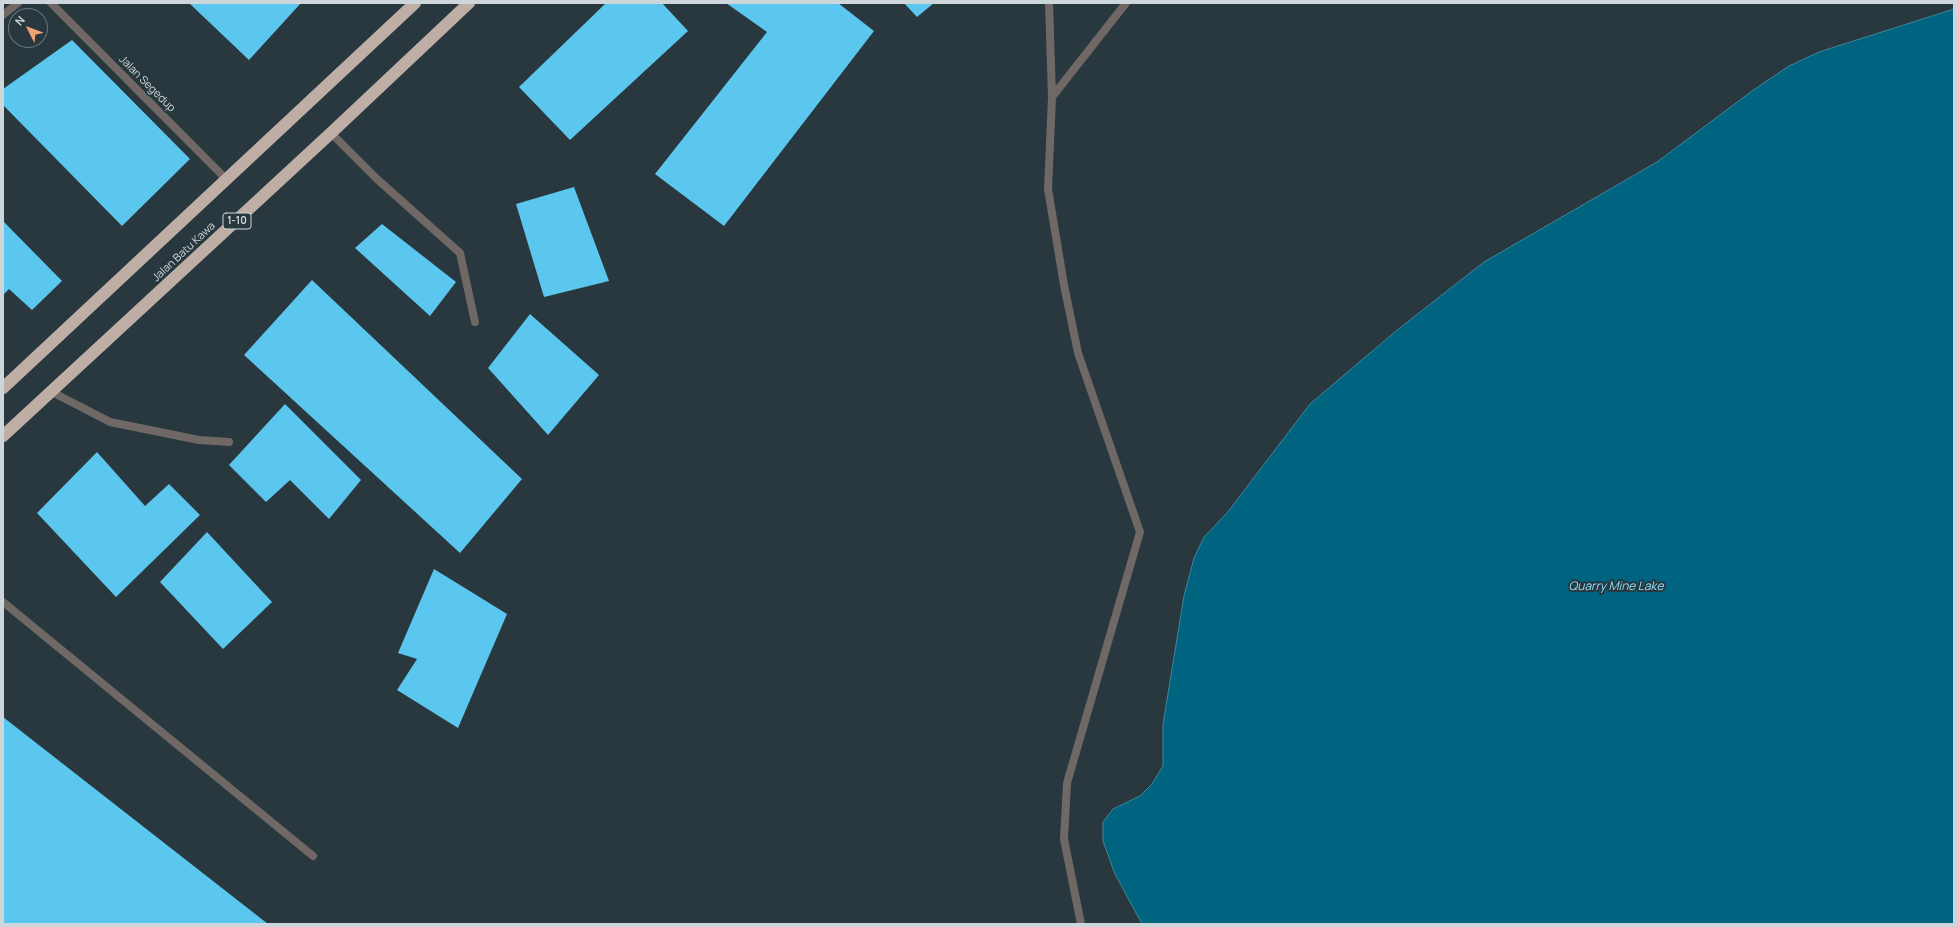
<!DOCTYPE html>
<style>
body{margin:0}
#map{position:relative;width:1957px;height:927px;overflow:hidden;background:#28383e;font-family:Manrope,sans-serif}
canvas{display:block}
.frame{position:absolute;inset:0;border:4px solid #cdd6da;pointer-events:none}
.north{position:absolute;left:8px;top:8px;width:40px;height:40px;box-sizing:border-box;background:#28383e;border:1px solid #6a777c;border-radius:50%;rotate:312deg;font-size:11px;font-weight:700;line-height:16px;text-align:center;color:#cdd6da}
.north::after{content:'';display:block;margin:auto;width:14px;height:18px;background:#efa376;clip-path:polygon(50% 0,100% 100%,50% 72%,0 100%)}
</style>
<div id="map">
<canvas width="1957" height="927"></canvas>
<div class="frame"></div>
<div class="north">N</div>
</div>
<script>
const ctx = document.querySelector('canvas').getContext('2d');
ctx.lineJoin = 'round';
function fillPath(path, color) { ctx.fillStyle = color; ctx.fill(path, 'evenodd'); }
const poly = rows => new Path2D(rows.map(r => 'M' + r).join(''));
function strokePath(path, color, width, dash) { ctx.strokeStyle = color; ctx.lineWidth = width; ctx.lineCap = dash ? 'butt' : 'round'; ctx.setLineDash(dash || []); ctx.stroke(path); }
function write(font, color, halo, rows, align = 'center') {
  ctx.font = font + ' Manrope,sans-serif'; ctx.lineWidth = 4; ctx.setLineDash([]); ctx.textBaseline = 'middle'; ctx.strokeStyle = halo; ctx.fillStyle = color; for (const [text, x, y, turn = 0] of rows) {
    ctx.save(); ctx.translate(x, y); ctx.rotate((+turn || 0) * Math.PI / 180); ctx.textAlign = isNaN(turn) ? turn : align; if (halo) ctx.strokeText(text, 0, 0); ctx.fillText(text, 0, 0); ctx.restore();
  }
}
const water = poly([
 [1954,9,1954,924,1142,924,1115,874,1103,841,1103,822,1113,809,1140,796,1152,784,1163,766,1163,724,1184,596,1194,558,1204,537,1227,513,1310,404,1396,331,1484,262,1657,162,1752,91,1789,66,1819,52,1954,9]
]);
const building = poly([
 [189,3,301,3,249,60],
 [606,3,662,3,688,31,570,140,519,87],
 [726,3,838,3,874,31,724,226,655,174,767,32],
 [904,3,934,3,917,17],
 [72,40,190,159,122,226,3,105,3,89],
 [574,187,609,281,544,297,516,204],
 [3,221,62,281,32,310,9,289,3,295],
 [382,224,456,282,430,316,355,248],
 [312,280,522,479,460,553,244,355],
 [530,314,599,375,548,435,488,368],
 [285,404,361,480,329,519,290,480,266,502,229,465],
 [97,452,145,506,169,484,200,515,116,597,37,513],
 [207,532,272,602,223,649,160,582],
 [434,569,507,614,458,728,397,690,417,659,398,653],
 [3,717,268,924,3,924]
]);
const lane = poly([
 [1049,3,1052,97,1126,3],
 [1052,97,1048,189,1064,285,1078,353,1140,532,1067,783,1064,839,1081,924],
 [331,133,377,179,460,253,475,322],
 [52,392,110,422,199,440,229,442],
 [3,602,313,856]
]);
const street = poly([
 [51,3,227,180],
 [3,15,18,3]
]);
const highway = poly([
 [3,388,415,3],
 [3,436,331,133,469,3]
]);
const shields = [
 [237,221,28]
];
const shieldNames = [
 ["1-10",237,221]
];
const streetNames = [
 ["Jalan Segedup",147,84,45],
 ["Jalan Batu Kawa",184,252,-43]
];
const waterNames = [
 ["Quarry Mine Lake",1616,587]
];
fillPath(water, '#006480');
strokePath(water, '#3e869b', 1);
fillPath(building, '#5cc7ee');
strokePath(lane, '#6f6864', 8);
strokePath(street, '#6f6864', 8);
strokePath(highway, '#beaea5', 12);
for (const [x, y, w] of shields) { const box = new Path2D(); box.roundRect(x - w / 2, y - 8, w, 16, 3); ctx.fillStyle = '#28383e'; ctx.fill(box); strokePath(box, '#cdd6da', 1); }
write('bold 10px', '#cdd6da', null, shieldNames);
write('11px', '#cdd6da', '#28383e', streetNames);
write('italic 12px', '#93dffd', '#28383e', waterNames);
</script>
